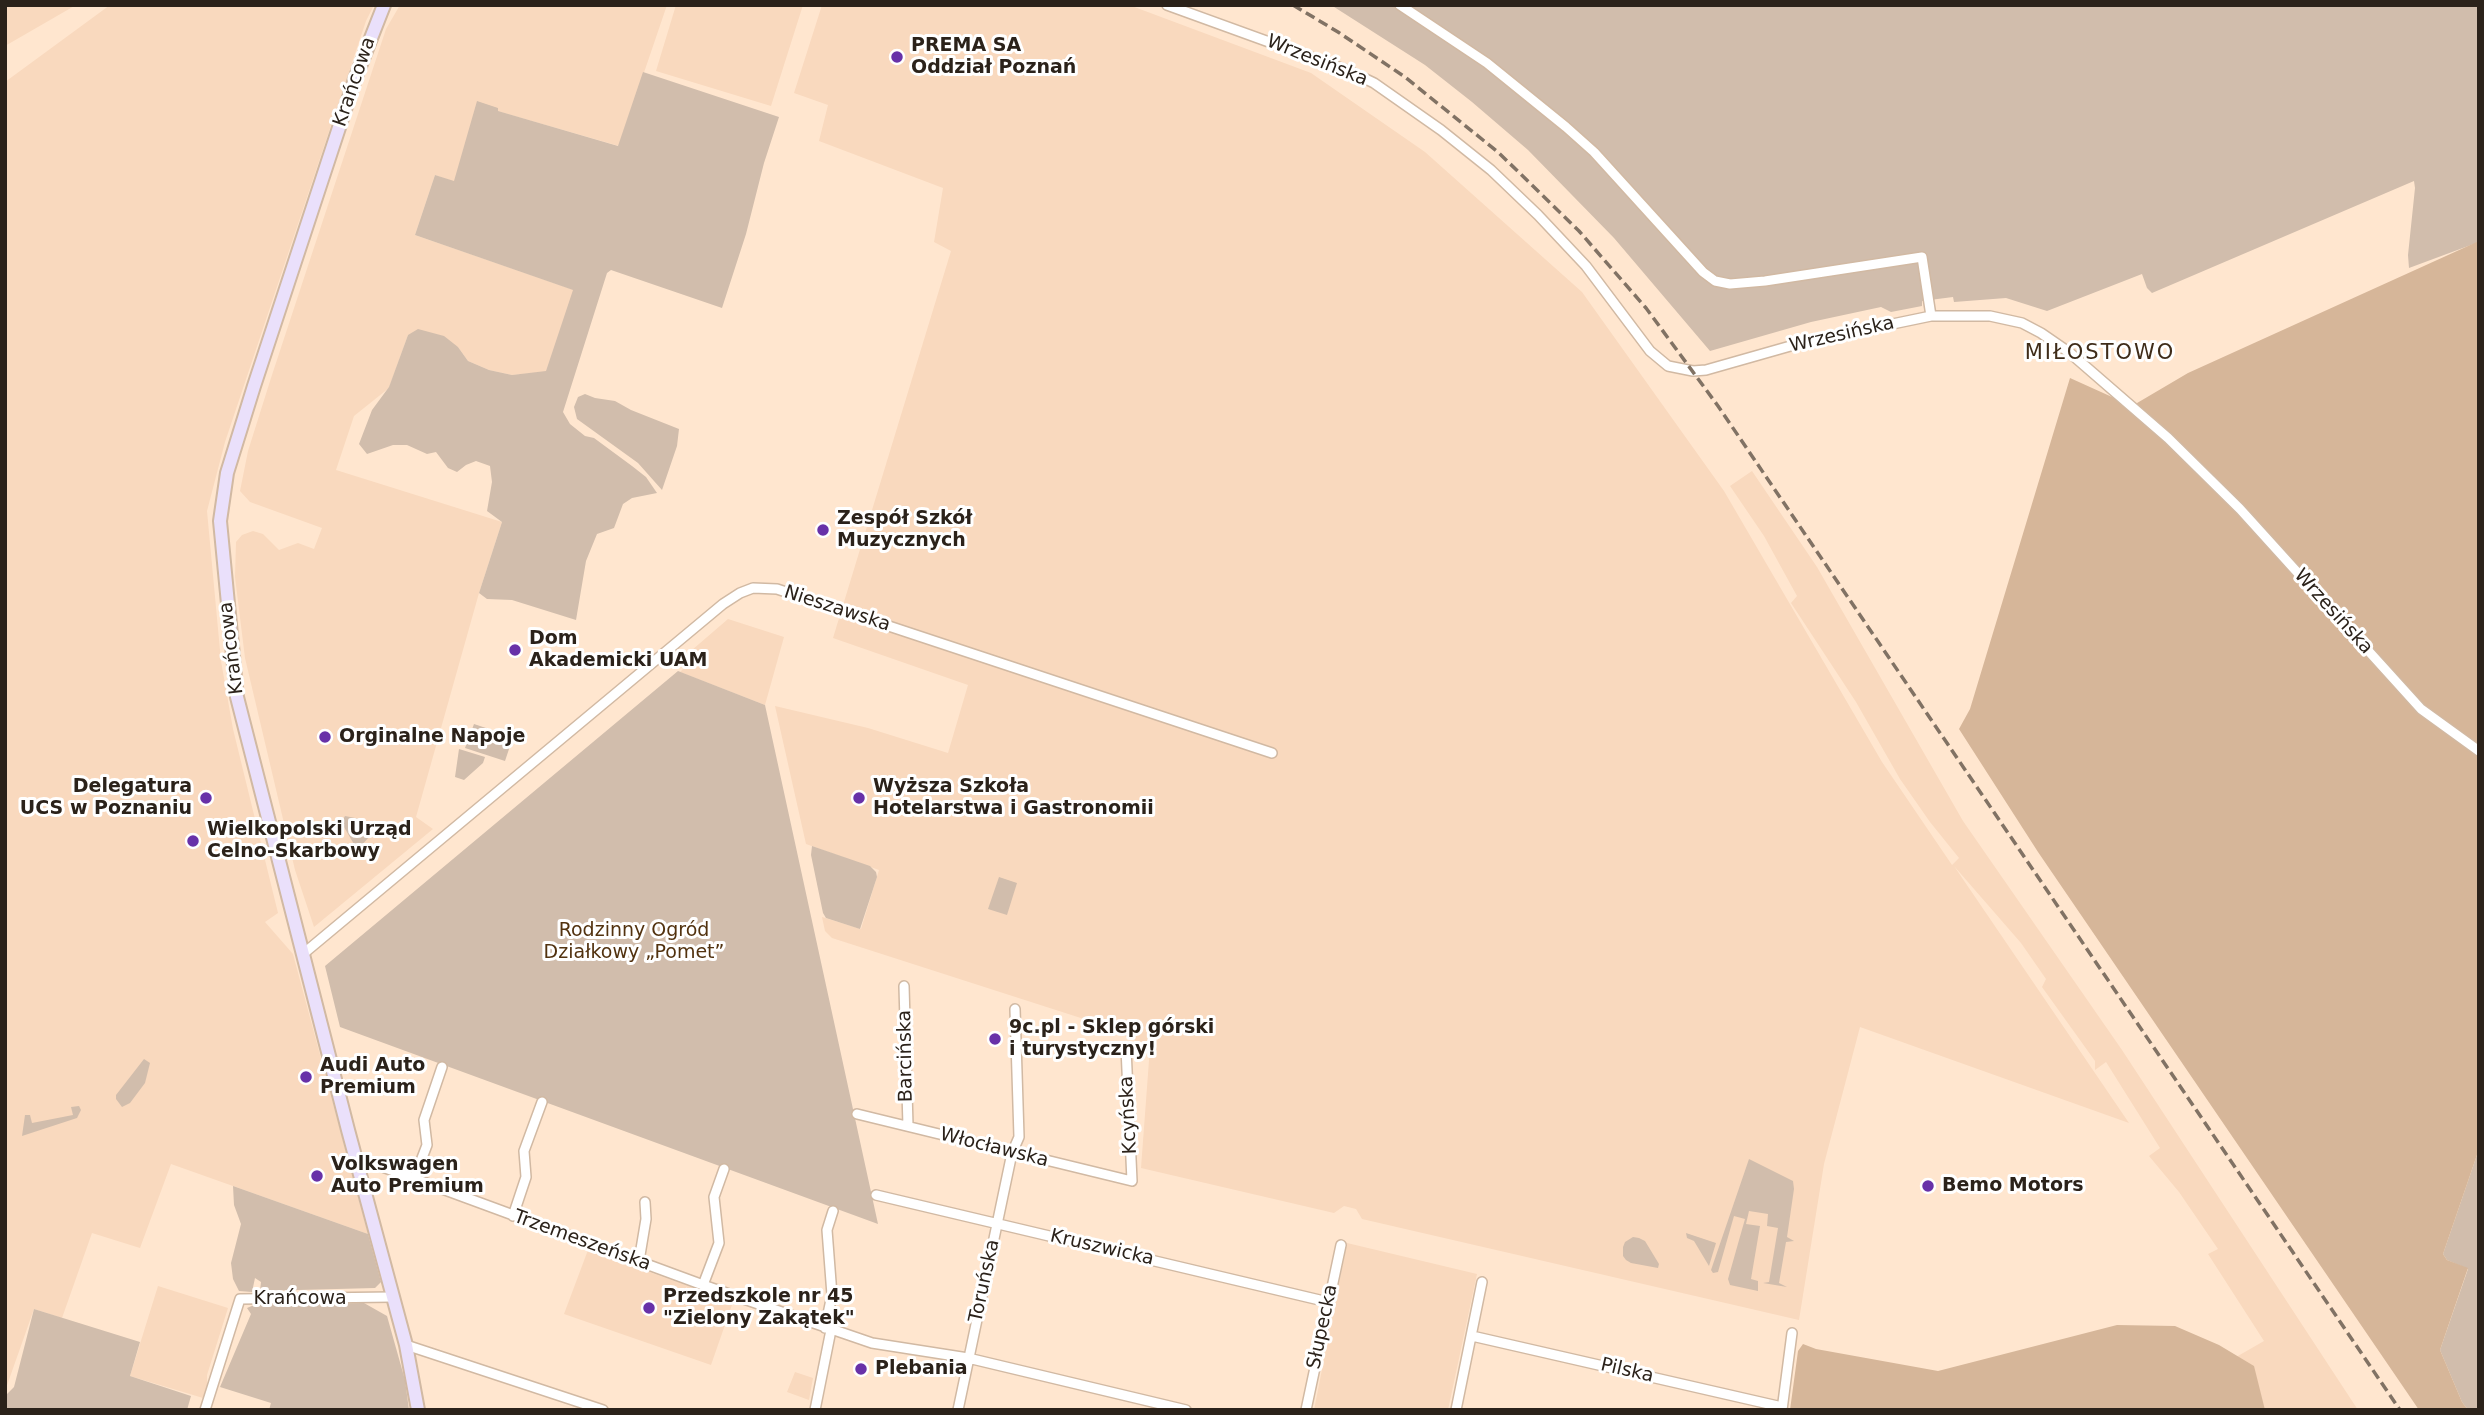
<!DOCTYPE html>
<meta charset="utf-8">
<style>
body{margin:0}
#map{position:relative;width:2484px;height:1415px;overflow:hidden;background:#ffe6cf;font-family:"DejaVu Sans",sans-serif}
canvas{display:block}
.frame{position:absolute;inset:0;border:7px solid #2b221a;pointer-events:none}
</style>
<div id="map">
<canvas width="2484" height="1415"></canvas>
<div class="frame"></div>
</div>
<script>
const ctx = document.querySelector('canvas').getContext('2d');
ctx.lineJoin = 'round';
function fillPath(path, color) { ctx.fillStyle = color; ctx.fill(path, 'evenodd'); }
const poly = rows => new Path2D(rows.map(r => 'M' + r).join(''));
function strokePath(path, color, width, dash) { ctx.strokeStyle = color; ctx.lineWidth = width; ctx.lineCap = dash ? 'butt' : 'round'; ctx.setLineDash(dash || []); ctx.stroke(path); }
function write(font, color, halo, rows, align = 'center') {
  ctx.font = font + ' "DejaVu Sans",sans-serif'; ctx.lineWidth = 6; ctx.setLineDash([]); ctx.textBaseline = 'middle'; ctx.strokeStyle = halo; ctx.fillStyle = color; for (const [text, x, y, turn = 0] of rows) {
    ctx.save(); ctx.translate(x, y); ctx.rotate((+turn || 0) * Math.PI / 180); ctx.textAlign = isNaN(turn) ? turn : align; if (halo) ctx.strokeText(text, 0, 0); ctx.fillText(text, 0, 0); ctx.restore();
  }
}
const built = poly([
 [5,5,76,5,5,46],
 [110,5,374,5,366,21,225,442,207,511,221,661,233,729,278,913,265,922,293,954,368,1234,171,1164,140,1248,92,1233,62,1318,34,1309,5,1391,5,82],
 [400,5,667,5,619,146,497,111,454,182,435,175,415,235,574,290,546,372,512,375,489,370,468,361,458,347,408,335,389,388,354,416,336,470,502,522,479,593,416,817,433,829,314,927,295,870,245,658,235,577,236,542,242,535,253,531,263,534,279,550,298,543,314,549,322,528,250,502,240,491,248,451,271,378,386,29],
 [676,5,803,5,771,106,656,71],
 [822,5,1129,5,1311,73,1425,152,1582,292,1724,491,1882,762,1952,865,1959,858,1930,822,1900,779,1856,702,1791,603,1797,596,1764,536,1730,486,1752,471,1817,567,1963,821,2122,1050,2358,1410,2209,1410,2217,1368,2264,1341,2208,1254,2218,1249,2179,1192,2149,1156,2160,1148,2106,1062,2095,1070,2095,1061,2042,987,2046,979,2021,943,1954,866,2129,1123,1860,1027,1824,1164,1799,1320,1362,1219,1356,1209,1344,1206,1334,1213,1141,1168,1150,1047,1087,1020,832,938,825,931,822,917,861,929,879,870,806,844,775,706,868,728,948,753,968,685,833,638,951,251,934,242,943,188,819,141,828,105,794,93],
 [728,619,784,637,765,705,680,672,687,665,692,650],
 [1347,1243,1477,1274,1448,1410,1314,1410],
 [588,1250,733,1302,711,1365,564,1314],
 [158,1286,228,1308,207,1375,207,1386,203,1398,130,1376],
 [795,1372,813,1378,809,1400,787,1392]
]);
const green = poly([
 [1331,5,2479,5,2479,242,2409,268,2408,255,2415,188,2414,181,2152,293,2147,288,2142,274,2047,311,2006,298,1954,302,1953,297,1922,301,1922,306,1891,312,1881,307,1811,322,1710,351,1614,238,1528,150,1472,102,1425,65],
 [643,72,779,117,764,163,746,234,722,308,611,270,607,273,563,412,570,424,585,436,594,438,632,466,646,477,657,493,632,498,623,504,614,528,597,534,586,561,576,620,512,600,487,599,479,593,502,522,487,511,492,482,490,466,476,461,466,465,457,472,448,468,436,452,427,454,407,445,393,445,367,454,359,444,372,410,389,387,408,335,418,329,444,336,458,347,468,361,489,370,512,375,546,371,573,290,415,235,435,175,454,181,477,101,498,108,498,111,618,146],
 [585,394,595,398,615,401,631,410,679,429,677,446,662,490,638,463,577,419,574,407,578,397],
 [678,671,765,705,878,1224,340,1027,325,966],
 [474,724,513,737,505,761,465,748],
 [459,749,485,757,483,763,464,780,455,777],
 [345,816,360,819,366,824,369,837,361,846,355,846,344,827,340,825],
 [812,846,870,866,876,872,877,877,860,929,826,918,823,913,811,855],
 [999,877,1017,883,1007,915,988,909],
 [144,1059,150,1063,145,1083,130,1103,122,1107,116,1099,116,1095],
 [79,1106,81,1110,77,1118,22,1136,25,1115,30,1115,32,1123,73,1115,71,1107],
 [2479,1149,2479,1410,2468,1410,2462,1402,2440,1350,2468,1269,2447,1260,2443,1254],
 [1749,1159,1793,1181,1794,1189,1787,1237,1794,1241,1786,1242,1779,1283,1787,1287,1763,1283,1769,1282,1778,1228,1767,1226,1768,1214,1749,1211,1746,1224,1760,1226,1751,1279,1758,1281,1758,1291,1730,1285,1728,1279,1745,1219,1734,1216,1718,1272,1713,1273,1711,1270],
 [233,1186,368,1234,381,1282,375,1288,260,1291,261,1282,255,1278,252,1292,239,1291,233,1279,231,1263,241,1224,234,1205],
 [1686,1233,1716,1243,1709,1266,1694,1241,1687,1238],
 [1633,1237,1639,1238,1645,1241,1659,1264,1658,1268,1631,1263,1626,1260,1623,1256,1623,1247,1625,1242],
 [364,1303,387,1316,405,1380,409,1410,269,1410,271,1403,220,1387,251,1314,247,1308,254,1305],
 [34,1309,140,1342,130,1376,191,1396,187,1410,5,1410,5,1396,14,1387]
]);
const forest = poly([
 [2479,241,2479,1149,2443,1254,2447,1260,2468,1268,2440,1350,2462,1402,2468,1410,2419,1410,2038,852,1959,729,1970,709,2070,378,2132,406,2188,373],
 [2117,1325,2175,1326,2219,1345,2254,1366,2265,1410,1790,1410,1798,1351,1803,1344,1816,1349,1938,1371]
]);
const street = poly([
 [1167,5,1349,71,1374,83,1441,130,1491,170,1538,215,1586,266,1650,351,1668,366,1693,371,1706,370,1801,343,1931,316,1990,316,2022,323,2041,333,2070,353,2168,438,2240,509,2421,709,2479,751],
 [1400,5,1487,63,1566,127,1594,152,1703,272,1715,281,1730,284,1765,281,1922,257,1931,316],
 [303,954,723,604,740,593,753,588,777,589,1272,753],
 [904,986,908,1126],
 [857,1114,1132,1181,1126,1048],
 [358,1166,380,1166,703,1285,872,1343,968,1358,1186,1410],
 [414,1179,427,1145,424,1120,442,1067],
 [876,1195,1328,1302],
 [513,1216,526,1177,524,1151,542,1102],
 [639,1261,646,1219,645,1202],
 [703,1285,719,1243,714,1197,724,1169],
 [825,1328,832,1295,827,1230,833,1211],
 [1472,1336,1782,1407],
 [406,1345,603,1410],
 [205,1410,240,1299,392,1297],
 [815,1410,831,1330],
 [958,1410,1012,1153,1019,1137,1015,1009],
 [1306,1410,1341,1245],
 [1456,1410,1482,1282],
 [1782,1410,1792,1333]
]);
const secondary = poly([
 [384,5,355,79,254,386,227,473,220,521,237,697,348,1130,406,1345,418,1410]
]);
const rail = poly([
 [1293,5,1338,32,1405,77,1499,153,1579,231,1646,308,1718,406,2400,1410]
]);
const markers = [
 [897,57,7,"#6831a8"],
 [823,530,7,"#6831a8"],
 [515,650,7,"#6831a8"],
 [325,737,7,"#6831a8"],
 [206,798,7,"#6831a8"],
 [859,798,7,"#6831a8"],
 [193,841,7,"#6831a8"],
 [995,1039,7,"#6831a8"],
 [306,1077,7,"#6831a8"],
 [317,1176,7,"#6831a8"],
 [1928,1186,7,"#6831a8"],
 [649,1308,7,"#6831a8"],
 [861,1369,7,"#6831a8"]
];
const poiNames = [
 ["PREMA SA",911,46],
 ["Oddział Poznań",911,68],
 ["Zespół Szkół",837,519],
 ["Muzycznych",837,541],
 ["Dom",529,639],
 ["Akademicki UAM",529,661],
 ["Orginalne Napoje",339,737],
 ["Delegatura",192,787,"right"],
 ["UCS w Poznaniu",192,809,"right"],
 ["Wyższa Szkoła",873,787],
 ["Hotelarstwa i Gastronomii",873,809],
 ["Wielkopolski Urząd",207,830],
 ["Celno-Skarbowy",207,852],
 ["9c.pl - Sklep górski",1009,1028],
 ["i turystyczny!",1009,1050],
 ["Audi Auto",320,1066],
 ["Premium",320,1088],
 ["Volkswagen",331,1165],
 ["Auto Premium",331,1187],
 ["Bemo Motors",1942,1186],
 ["Przedszkole nr 45",663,1297],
 ["\"Zielony Zakątek\"",663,1319],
 ["Plebania",875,1369]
];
const streetNames = [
 ["Wrzesińska",1317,61,22],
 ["Krańcowa",355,82,-71],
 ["Wrzesińska",1842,335,-13],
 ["Nieszawska",837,609,18],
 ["Wrzesińska",2333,612,48],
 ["Krańcowa",232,648,-97],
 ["Barcińska",906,1056,-91],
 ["Kcyńska",1129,1115,-93],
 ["Włocławska",994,1148,14],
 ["Trzemeszeńska",582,1241,20],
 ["Kruszwicka",1102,1248,13],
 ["Toruńska",985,1281,-78],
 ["Krańcowa",300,1299],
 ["Słupecka",1323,1327,-78],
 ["Pilska",1627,1371,13]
];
const parkNames = [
 ["Rodzinny Ogród",634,931],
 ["Działkowy „Pomet”",634,953]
];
const neighbourhoodNames = [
 ["MIŁOSTOWO",2100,354]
];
fillPath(built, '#f9d9be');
fillPath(green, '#d1bdac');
fillPath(forest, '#d6b699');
strokePath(street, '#d1b9a3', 12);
strokePath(secondary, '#d1b9a3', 16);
strokePath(street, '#fff', 9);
strokePath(secondary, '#eae0fb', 12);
strokePath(rail, '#817264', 3.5, [10, 5]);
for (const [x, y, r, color] of markers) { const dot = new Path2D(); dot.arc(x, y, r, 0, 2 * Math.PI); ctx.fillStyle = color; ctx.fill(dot); strokePath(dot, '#fff', 2.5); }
write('bold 19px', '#2b221a', '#fff', poiNames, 'left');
write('19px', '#2b221a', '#fff', streetNames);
write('19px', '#52320f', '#fff', parkNames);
ctx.letterSpacing = '2px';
write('21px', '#3f2c19', '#fff', neighbourhoodNames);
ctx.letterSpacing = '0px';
</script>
